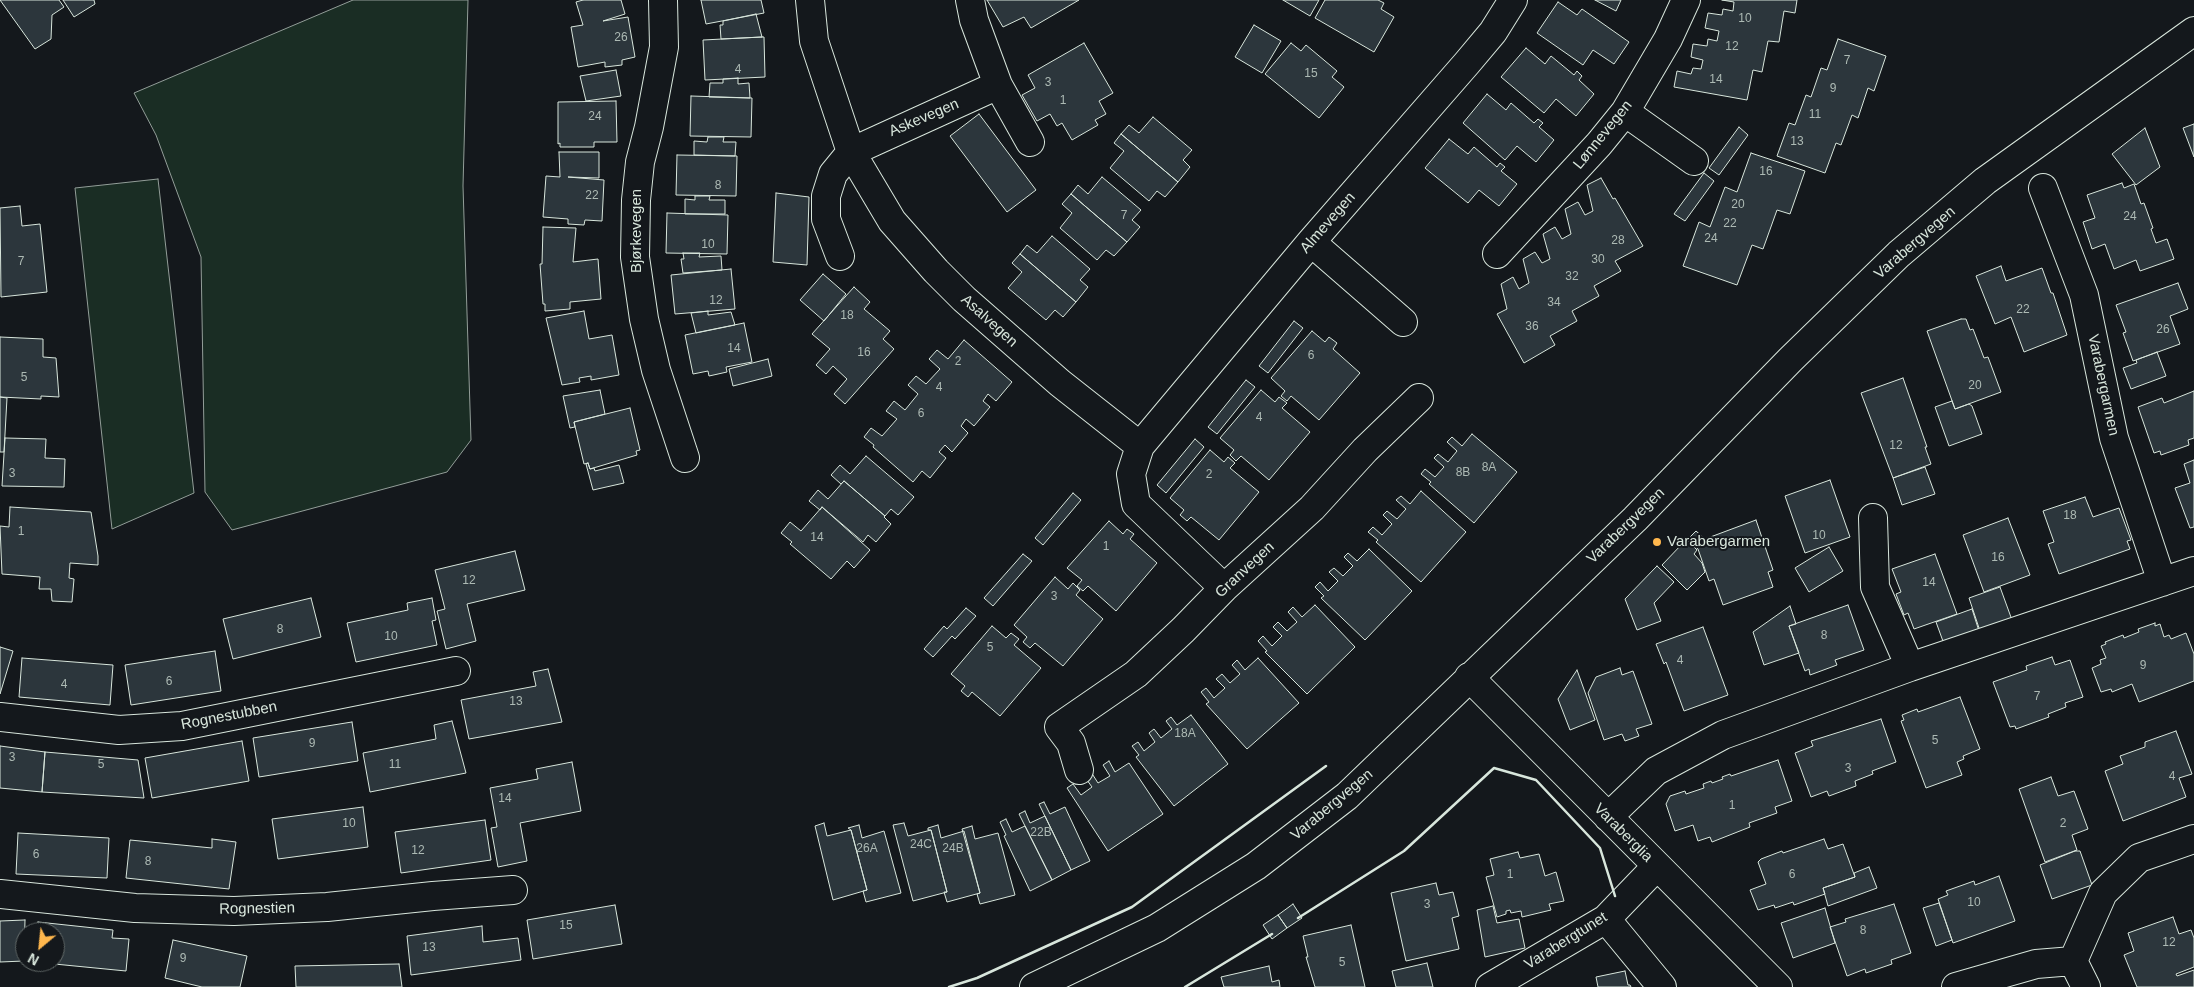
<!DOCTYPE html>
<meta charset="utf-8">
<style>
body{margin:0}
#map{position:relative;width:2194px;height:987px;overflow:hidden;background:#14181c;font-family:Helvetica,sans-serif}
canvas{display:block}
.north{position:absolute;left:15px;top:922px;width:50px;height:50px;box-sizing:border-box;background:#14181c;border:1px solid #626a69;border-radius:50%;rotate:208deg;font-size:14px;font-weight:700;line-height:20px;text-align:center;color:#d8e6dc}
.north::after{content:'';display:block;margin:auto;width:18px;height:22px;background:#ffb74d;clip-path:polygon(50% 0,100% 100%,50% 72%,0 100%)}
</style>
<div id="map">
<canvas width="2194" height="987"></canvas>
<div class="north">N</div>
</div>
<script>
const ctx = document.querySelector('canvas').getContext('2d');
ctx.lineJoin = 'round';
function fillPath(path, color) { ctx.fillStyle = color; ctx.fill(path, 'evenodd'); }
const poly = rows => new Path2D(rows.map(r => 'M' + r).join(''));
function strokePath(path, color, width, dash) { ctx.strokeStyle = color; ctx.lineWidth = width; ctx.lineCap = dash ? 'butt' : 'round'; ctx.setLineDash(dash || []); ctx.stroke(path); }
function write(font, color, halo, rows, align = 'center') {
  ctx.font = font + ' Helvetica,sans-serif'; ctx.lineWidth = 4; ctx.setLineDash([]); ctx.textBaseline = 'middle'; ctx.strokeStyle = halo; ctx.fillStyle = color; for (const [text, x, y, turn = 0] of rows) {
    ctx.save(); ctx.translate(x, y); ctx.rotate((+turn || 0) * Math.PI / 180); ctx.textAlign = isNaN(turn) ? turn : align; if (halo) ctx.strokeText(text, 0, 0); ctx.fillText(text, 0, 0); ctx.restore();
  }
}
const green = poly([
 [353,0,468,0,463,186,471,440,447,472,232,530,205,492,201,257,156,135,134,93,353,0],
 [158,179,194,493,112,529,75,188,158,179]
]);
const building = poly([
 [0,0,59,0,64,7,52,15,51,39,35,49,0,0],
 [63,0,94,0,95,4,74,17,63,0],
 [583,0,621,0,625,14,603,21,628,17,635,57,622,60,622,65,605,67,605,62,578,67,571,27,583,25,576,2,583,0],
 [701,0,761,0,764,13,706,24,701,0],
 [987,0,1079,0,1031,28,1024,17,1003,27,987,0],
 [1283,0,1319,0,1310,16,1283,0],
 [1325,0,1378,0,1384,3,1381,9,1394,17,1374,52,1315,18,1325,0],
 [1595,0,1621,0,1616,11,1595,0],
 [1722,0,1797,0,1795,13,1784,11,1779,42,1768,41,1762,72,1753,70,1747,100,1674,87,1677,71,1691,74,1693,68,1701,69,1703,60,1691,57,1693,44,1707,46,1708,39,1717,41,1719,31,1705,28,1708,13,1722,15,1723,9,1733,11,1734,2,1722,0],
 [1558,2,1577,15,1582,9,1629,42,1614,64,1593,50,1583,65,1537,33,1558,2],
 [756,14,762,37,721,39,720,25,723,25,723,21,756,14],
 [1254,25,1281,41,1262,73,1235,57,1254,25],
 [762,37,764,37,765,77,705,80,703,40,762,37],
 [1838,39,1886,56,1874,91,1868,88,1858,118,1852,115,1841,145,1836,143,1825,173,1777,156,1789,123,1795,125,1806,95,1811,97,1821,68,1827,70,1838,39],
 [1084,43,1113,93,1099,101,1106,114,1095,120,1098,125,1072,140,1062,123,1057,126,1050,114,1037,121,1022,95,1035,88,1028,75,1084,43],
 [1291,43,1301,51,1306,45,1337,71,1332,77,1344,87,1319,118,1265,74,1291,43],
 [1526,48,1545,64,1551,56,1574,75,1577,71,1582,76,1579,80,1594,94,1576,116,1556,99,1544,113,1501,77,1526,48],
 [616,70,621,96,586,101,580,76,616,70],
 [738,78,738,84,749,83,750,98,709,97,710,83,723,83,723,79,738,78],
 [1487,94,1506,110,1511,103,1534,123,1538,119,1543,123,1539,127,1554,140,1536,162,1517,146,1505,160,1463,123,1487,94],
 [691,96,752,98,751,137,690,136,691,96],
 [616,101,617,142,594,142,594,147,560,147,560,143,558,144,558,102,616,101],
 [979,114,1036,190,1007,212,950,136,979,114],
 [1153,117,1192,150,1183,160,1190,167,1178,182,1121,134,1129,125,1139,133,1153,117],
 [2194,124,2194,157,2183,128,2194,124],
 [1739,127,1748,135,1719,175,1709,168,1739,127],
 [2145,128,2160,167,2136,185,2112,154,2145,128],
 [1121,134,1178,182,1165,197,1157,191,1149,201,1110,168,1124,151,1114,143,1121,134],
 [708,137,724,137,723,142,736,142,735,156,694,155,694,141,707,142,708,137],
 [1449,139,1468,154,1474,147,1497,167,1500,163,1505,167,1501,171,1517,184,1499,206,1479,190,1468,203,1425,168,1449,139],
 [559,152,599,152,599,178,568,177,604,180,602,221,585,220,584,225,568,224,568,219,543,217,546,176,560,177,559,152],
 [1751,153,1805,171,1790,214,1777,210,1763,249,1752,245,1737,285,1683,266,1699,222,1710,227,1725,187,1737,192,1751,153],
 [677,155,737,156,736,196,676,195,677,155],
 [1704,173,1714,181,1685,221,1674,214,1704,173],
 [1102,177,1141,210,1132,220,1140,227,1127,242,1071,194,1078,185,1088,194,1102,177],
 [1601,178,1613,199,1615,198,1643,246,1615,261,1621,271,1594,286,1599,296,1572,311,1577,321,1550,336,1555,345,1524,363,1497,314,1507,309,1501,284,1513,277,1519,289,1529,283,1523,259,1535,252,1542,263,1550,259,1543,234,1555,227,1562,239,1571,234,1565,209,1578,202,1585,215,1593,211,1587,185,1601,178],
 [2122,183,2124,188,2134,184,2141,204,2144,203,2153,228,2151,229,2156,243,2167,239,2174,259,2140,271,2136,260,2114,269,2105,244,2092,249,2083,222,2095,218,2087,195,2122,183],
 [776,193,809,197,807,265,773,262,776,193],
 [1071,194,1127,242,1114,256,1106,250,1097,260,1060,228,1072,213,1062,204,1071,194],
 [695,196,710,196,709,200,725,200,725,214,685,214,685,199,695,200,695,196],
 [20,206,22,226,40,224,47,292,1,297,0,208,20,206],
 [667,213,728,215,727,254,666,253,667,213],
 [543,227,576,228,573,262,598,259,601,299,570,302,570,309,545,311,545,304,543,304,540,264,542,264,543,227],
 [1052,236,1090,269,1080,280,1088,287,1076,302,1020,254,1027,245,1037,253,1052,236],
 [683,253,700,253,699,257,721,256,722,270,683,273,681,259,684,259,683,253],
 [1020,254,1076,302,1063,317,1055,310,1046,320,1008,288,1022,272,1012,263,1020,254],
 [2001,266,2006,281,2042,268,2051,293,2053,293,2067,335,2024,352,2011,317,1995,324,1976,276,2001,266],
 [731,269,735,309,675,314,671,275,731,269],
 [823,274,846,294,824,321,800,300,823,274],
 [2178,283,2188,309,2170,316,2180,344,2133,361,2123,333,2126,332,2116,305,2178,283],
 [854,287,870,302,864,309,890,331,883,339,894,349,845,404,834,394,847,379,833,366,826,374,816,365,830,349,812,334,854,287],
 [584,311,589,339,612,335,619,375,591,380,591,376,579,378,580,382,562,385,546,318,584,311],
 [708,311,708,315,731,312,735,325,696,333,691,313,708,311],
 [1961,319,1966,319,1970,330,1973,329,1984,358,1988,357,2001,392,1955,409,1927,331,1961,319],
 [1294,321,1303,328,1268,373,1259,366,1294,321],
 [744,323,752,362,726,367,727,372,709,376,708,371,693,374,685,335,744,323],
 [1312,331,1325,342,1329,337,1337,343,1333,349,1360,373,1319,420,1291,396,1287,401,1281,396,1285,391,1271,378,1312,331],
 [0,337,43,339,43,357,56,358,59,397,41,396,41,399,0,397,0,337],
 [964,340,1012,382,996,401,988,394,983,401,990,407,974,426,966,419,961,426,968,433,952,452,945,445,939,452,946,458,930,478,922,471,913,482,873,447,874,445,864,437,871,428,882,436,897,419,886,411,894,401,905,410,918,394,908,385,916,376,926,384,940,369,929,359,937,350,948,359,964,340],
 [2157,352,2166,376,2131,389,2123,368,2137,363,2136,360,2157,352],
 [768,359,772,376,733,386,729,369,768,359],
 [1903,378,1927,447,1925,447,1931,464,1893,478,1861,393,1903,378],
 [1246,380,1255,387,1217,434,1208,427,1246,380],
 [600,390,605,414,574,422,575,427,570,428,563,396,600,390],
 [1261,390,1275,402,1279,397,1287,403,1282,408,1310,432,1269,480,1241,456,1236,461,1230,455,1234,450,1220,438,1261,390],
 [2194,391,2194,438,2188,440,2189,445,2161,455,2160,451,2154,453,2138,407,2162,398,2164,403,2194,391],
 [0,397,7,398,4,452,0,452,0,397],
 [1952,401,1955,409,1969,404,1972,406,1982,434,1949,446,1935,407,1952,401],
 [630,408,640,450,636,451,637,455,590,469,588,463,584,464,574,422,630,408],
 [1472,434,1517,472,1474,523,1429,484,1431,482,1421,474,1425,469,1435,477,1444,467,1434,458,1438,454,1448,462,1457,451,1447,442,1452,437,1462,446,1472,434],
 [5,438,46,439,45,458,65,459,64,487,2,486,5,438],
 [1195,439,1204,447,1166,493,1157,485,1195,439],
 [1210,450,1224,462,1228,457,1235,463,1230,468,1259,492,1219,540,1191,517,1187,521,1180,515,1184,510,1170,498,1210,450],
 [866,456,914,497,898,515,891,509,885,516,844,481,841,484,831,475,840,465,850,474,866,456],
 [2194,460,2194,527,2190,528,2175,488,2190,483,2184,464,2194,460],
 [588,463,590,469,594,468,595,471,619,465,624,483,593,490,586,464,588,463],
 [1925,467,1935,494,1902,505,1893,478,1925,467],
 [1830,480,1850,537,1805,553,1785,496,1830,480],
 [844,481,885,516,884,517,891,524,876,542,868,535,863,542,822,507,820,510,809,501,818,490,828,499,844,481],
 [1421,491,1466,532,1421,582,1376,542,1378,540,1368,532,1373,527,1382,535,1392,524,1383,515,1387,511,1397,519,1406,509,1396,500,1401,496,1410,504,1421,491],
 [1073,493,1081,500,1043,545,1035,538,1073,493],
 [2085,497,2093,517,2119,508,2131,540,2127,541,2130,549,2059,574,2048,544,2054,542,2043,511,2085,497],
 [10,507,91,512,98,556,98,565,70,563,69,578,74,579,72,602,52,601,51,589,39,589,40,577,2,574,0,526,9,527,10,507],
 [822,507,870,550,854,568,847,561,831,579,790,544,792,542,781,533,790,522,801,531,822,507],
 [2008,518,2030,575,1984,592,1963,535,2008,518],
 [1756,520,1773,570,1768,572,1773,587,1723,605,1714,579,1709,581,1698,549,1687,540,1696,531,1705,539,1756,520],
 [1109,521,1123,534,1127,529,1134,534,1130,539,1157,563,1116,611,1088,586,1083,591,1077,586,1082,580,1067,568,1109,521],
 [1688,541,1697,550,1694,554,1702,563,1705,572,1687,590,1662,565,1683,543,1684,545,1688,541],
 [1829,547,1843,571,1809,592,1795,568,1829,547],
 [1369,549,1412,591,1365,640,1321,598,1324,596,1315,587,1320,582,1328,591,1338,581,1329,572,1334,568,1343,576,1353,566,1344,557,1348,553,1357,561,1369,549],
 [515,551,525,590,467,604,476,641,446,649,437,611,445,609,435,570,515,551],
 [1023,554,1032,561,993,606,984,598,1023,554],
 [1935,554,1957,614,1914,629,1908,613,1904,615,1896,594,1901,592,1892,569,1935,554],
 [1657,566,1674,582,1654,603,1661,621,1637,630,1625,599,1657,566],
 [1055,577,1068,589,1073,583,1080,590,1076,595,1103,619,1063,666,1035,643,1030,648,1023,642,1027,637,1014,625,1055,577],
 [2000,587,2012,620,1980,631,1969,598,2000,587],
 [311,598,321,637,233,659,223,619,311,598],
 [432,598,436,620,432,621,437,645,356,662,347,623,408,610,407,603,432,598],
 [1315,605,1355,647,1307,694,1265,652,1267,651,1258,641,1263,636,1272,646,1282,636,1273,627,1278,622,1287,631,1297,622,1288,612,1293,607,1302,617,1315,605],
 [1848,605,1864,650,1835,660,1837,665,1810,675,1809,669,1805,671,1789,626,1848,605],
 [1790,606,1796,624,1789,626,1799,653,1764,665,1753,632,1790,606],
 [966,608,976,616,955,639,952,636,933,657,924,649,944,626,947,629,966,608],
 [1972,609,1979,631,1944,644,1936,622,1972,609],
 [2155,623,2155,626,2160,624,2164,637,2169,635,2171,639,2186,633,2194,654,2194,681,2139,702,2132,684,2112,692,2111,689,2101,692,2092,668,2101,664,2100,660,2106,658,2101,646,2106,644,2105,642,2123,635,2124,638,2139,632,2138,629,2155,623],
 [992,626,1006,638,1011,633,1019,639,1014,645,1041,668,1000,716,972,692,968,697,961,691,965,686,951,674,992,626],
 [1703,627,1728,695,1684,711,1666,662,1664,664,1656,644,1703,627],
 [0,647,13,651,0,694,0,647],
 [215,651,221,691,131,705,125,665,215,651],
 [2052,657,2055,665,2070,660,2083,697,2065,703,2066,707,2048,714,2049,717,2016,729,2015,726,2010,727,1993,682,2027,670,2026,666,2052,657],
 [22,658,113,665,110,705,19,697,22,658],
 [1258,658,1299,703,1247,749,1206,704,1209,702,1201,692,1206,688,1214,698,1225,688,1216,679,1222,674,1230,683,1240,674,1232,665,1237,660,1245,670,1258,658],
 [1620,668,1622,675,1633,671,1652,724,1636,729,1639,736,1625,741,1622,734,1604,740,1588,693,1596,677,1620,668],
 [548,669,562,722,469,739,461,700,536,686,533,672,548,669],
 [1577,670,1595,720,1570,730,1558,699,1577,670],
 [1960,697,1980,749,1963,756,1964,759,1957,762,1962,775,1926,788,1901,721,1904,720,1902,715,1917,709,1918,712,1960,697],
 [1191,715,1228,764,1174,806,1136,757,1139,755,1132,746,1138,742,1144,751,1155,742,1149,733,1154,729,1161,738,1172,729,1166,721,1171,717,1177,725,1191,715],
 [1881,719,1896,762,1872,771,1873,774,1855,781,1856,786,1829,796,1827,791,1811,797,1795,753,1813,746,1811,741,1881,719],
 [452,721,466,773,370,792,363,753,436,739,434,725,452,721],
 [352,722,358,761,259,777,253,738,352,722],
 [2176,731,2192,774,2179,778,2186,797,2123,821,2105,771,2123,764,2120,756,2145,747,2145,742,2176,731],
 [242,741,249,781,152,798,145,758,242,741],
 [0,746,45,752,42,792,0,788,0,746],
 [45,752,138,760,144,798,42,792,45,752],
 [1778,760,1792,801,1775,807,1777,813,1749,823,1750,827,1712,842,1710,837,1698,841,1693,825,1675,831,1666,804,1670,796,1685,791,1686,794,1704,788,1703,784,1711,781,1712,783,1723,779,1722,777,1730,774,1731,776,1778,760],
 [1109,761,1115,772,1129,763,1163,814,1108,851,1067,788,1073,784,1081,795,1092,787,1084,776,1091,772,1098,783,1110,776,1103,765,1109,761],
 [572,762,581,811,520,823,527,861,498,867,491,828,497,827,490,788,538,779,536,769,572,762],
 [2051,777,2058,796,2074,791,2088,829,2072,835,2077,850,2045,862,2019,789,2051,777],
 [1044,802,1050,814,1065,807,1090,861,1071,870,1039,804,1044,802],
 [363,807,368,847,278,859,272,819,363,807],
 [1025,811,1030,823,1045,816,1071,870,1052,880,1019,814,1025,811],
 [1006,819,1012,832,1025,826,1052,880,1030,891,1004,836,1006,835,1000,822,1006,819],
 [485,820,491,860,401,873,395,832,485,820],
 [824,823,827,836,851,830,867,890,833,900,815,826,824,823],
 [904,823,908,836,931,830,947,892,913,901,893,825,904,823],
 [859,825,862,838,884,831,901,893,866,902,863,891,867,890,851,830,848,828,859,825],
 [938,825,941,838,964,831,980,893,947,902,944,892,947,892,931,830,928,830,928,828,938,825],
 [972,826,975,839,998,833,1015,895,980,904,977,894,980,893,962,829,972,826],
 [18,833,109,838,107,878,16,874,18,833],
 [212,839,236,842,229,889,126,878,130,840,212,848,212,839],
 [1824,839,1828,849,1843,844,1855,877,1823,888,1825,894,1794,905,1793,902,1775,908,1774,905,1758,910,1750,890,1766,884,1758,862,1761,859,1782,851,1783,853,1824,839],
 [2075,851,2080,851,2092,885,2052,899,2040,865,2075,851],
 [1518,852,1520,858,1539,854,1545,876,1556,872,1564,901,1549,904,1551,910,1522,917,1521,911,1511,913,1510,910,1506,911,1506,914,1497,917,1486,877,1494,875,1490,859,1518,852],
 [1869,867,1877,888,1828,906,1823,888,1855,877,1854,873,1869,867],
 [1999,876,2015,921,1953,943,1938,899,1948,895,1946,891,1974,881,1975,885,1999,876],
 [1436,883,1439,895,1453,892,1459,916,1452,918,1459,949,1406,961,1391,893,1436,883],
 [1939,903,1952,940,1936,946,1923,908,1939,903],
 [1293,904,1302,918,1287,928,1278,915,1293,904],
 [1894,904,1911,953,1891,960,1892,964,1866,973,1865,969,1847,976,1830,927,1846,922,1845,919,1894,904],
 [615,905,622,944,533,959,527,920,615,905],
 [1493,906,1497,923,1519,919,1525,948,1485,957,1477,910,1493,906],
 [1825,908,1835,943,1793,958,1781,923,1825,908],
 [1278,915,1287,928,1272,939,1263,925,1278,915],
 [2173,917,2179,934,2191,930,2194,938,2194,967,2176,974,2177,976,2194,970,2194,987,2137,987,2124,955,2134,951,2128,933,2173,917],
 [25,920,24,961,0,962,0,921,25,920],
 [38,922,113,930,112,938,129,939,126,971,34,962,55,962,55,932,37,932,38,922],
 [1351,925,1365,987,1315,987,1306,957,1308,957,1303,936,1351,925],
 [482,926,483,942,518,938,521,960,411,975,407,936,482,926],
 [173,940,247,956,240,987,202,987,165,978,173,940],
 [1427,963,1433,987,1396,987,1392,971,1427,963],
 [399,964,402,987,296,987,295,966,399,964],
 [1269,966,1272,982,1279,980,1280,987,1224,987,1221,977,1269,966],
 [1625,971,1628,985,1630,985,1631,987,1598,987,1596,977,1625,971]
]);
const minor = poly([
 [663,0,664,47,649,127,640,162,636,200,635,257,644,319,656,370,685,458],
 [810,0,814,41,851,152,892,221,936,271,964,299,1060,383,1140,446],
 [998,85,1030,142],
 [1625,112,1694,161],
 [2043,188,2084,295,2114,438,2162,582],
 [1311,242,1403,322],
 [1497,254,1599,144,1625,112,1668,39,1686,0],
 [840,256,826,219,826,196,833,174,851,152,998,85,974,20,970,0],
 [1873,518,1875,587,1910,667],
 [1224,588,1136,504,1131,474,1140,446,1311,242,1467,63,1493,32,1513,0],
 [1469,677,1778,987],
 [0,717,119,730,182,726,456,671],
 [1079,770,1071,743,1059,727,1136,674,1183,630,1224,588,1312,508,1365,450,1419,398],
 [1608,817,1656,771,1723,735,1910,667,2194,571],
 [0,894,135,908,234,911,327,907,433,896,513,890],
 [1606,919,1662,987],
 [2073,961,2103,893,2139,858,2194,839],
 [1034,987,1157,928,1256,866,1347,796,1635,519,1791,359,1899,254,1985,181,2194,31],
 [1490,987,1606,919,1656,867],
 [1956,987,2036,964,2073,961,2086,987]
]);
const wall = poly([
 [1298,918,1404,851,1494,768,1536,780,1600,848,1615,896],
 [949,987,977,978,1132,907,1326,766],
 [1185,987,1272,934]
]);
const markers = [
 [1657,542,5,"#ffb74d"]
];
const numberNames = [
 ["10",1745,19],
 ["26",621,38],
 ["12",1732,47],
 ["7",1847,61],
 ["4",738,70],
 ["15",1311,74],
 ["14",1716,80],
 ["3",1048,83],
 ["9",1833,89],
 ["1",1063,101],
 ["11",1815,115],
 ["24",595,117],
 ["13",1797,142],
 ["16",1766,172],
 ["8",718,186],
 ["22",592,196],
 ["20",1738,205],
 ["7",1124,216],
 ["24",2130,217],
 ["22",1730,224],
 ["24",1711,239],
 ["28",1618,241],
 ["10",708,245],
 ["30",1598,260],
 ["7",21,262],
 ["32",1572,277],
 ["12",716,301],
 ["34",1554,303],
 ["22",2023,310],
 ["18",847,316],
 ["36",1532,327],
 ["26",2163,330],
 ["14",734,349],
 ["16",864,353],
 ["6",1311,356],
 ["2",958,362],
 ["5",24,378],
 ["20",1975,386],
 ["4",939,388],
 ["6",921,414],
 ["4",1259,418],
 ["12",1896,446],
 ["8A",1489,468],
 ["8B",1463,473],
 ["3",12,474],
 ["2",1209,475],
 ["18",2070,516],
 ["1",21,532],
 ["10",1819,536],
 ["14",817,538],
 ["1",1106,547],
 ["16",1998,558],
 ["12",469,581],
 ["14",1929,583],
 ["3",1054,597],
 ["8",280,630],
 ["8",1824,636],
 ["10",391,637],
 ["5",990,648],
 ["4",1680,661],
 ["9",2143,666],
 ["6",169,682],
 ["4",64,685],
 ["7",2037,697],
 ["13",516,702],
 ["18A",1185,734],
 ["5",1935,741],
 ["9",312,744],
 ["3",12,758],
 ["5",101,765],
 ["11",395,765],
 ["3",1848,769],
 ["4",2172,777],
 ["14",505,799],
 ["1",1732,806],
 ["10",349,824],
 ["2",2063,824],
 ["22B",1041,833],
 ["24C",921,845],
 ["26A",867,849],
 ["24B",953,849],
 ["12",418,851],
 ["6",36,855],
 ["8",148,862],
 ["1",1510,875],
 ["6",1792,875],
 ["10",1974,903],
 ["3",1427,905],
 ["15",566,926],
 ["8",1863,931],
 ["12",2169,943],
 ["13",429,948],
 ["9",183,959],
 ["5",1342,963]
];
const streetNames = [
 ["Askevegen",924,118,-23],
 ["Lønnevegen",1603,135,-51],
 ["Almevegen",1328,223,-49],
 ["Bjørkevegen",637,231,-90],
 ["Varabergvegen",1915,243,-41],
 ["Asalvegen",989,321,42],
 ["Varabergarmen",2103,385,78],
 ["Varabergvegen",1626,526,-44],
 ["Granvegen",1245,570,-43],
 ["Rognestubben",229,716,-11],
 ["Varabergvegen",1332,805,-40],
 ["Varaberglia",1623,833,45],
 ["Rognestien",257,909,-1],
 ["Varabergtunet",1566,941,-32]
];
const poiNames = [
 ["Varabergarmen",1667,542]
];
fillPath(green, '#1a2d24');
strokePath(green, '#939e99', 1);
fillPath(building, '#2c363c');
strokePath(building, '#d8e6dc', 1);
strokePath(minor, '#d8e6dc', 30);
strokePath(minor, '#14181c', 28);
strokePath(wall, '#d8e6dc', 2.5);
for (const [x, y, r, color] of markers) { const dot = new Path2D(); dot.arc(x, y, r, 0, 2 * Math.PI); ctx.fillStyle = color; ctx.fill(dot); strokePath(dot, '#14181c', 2); }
write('12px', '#adbab4', null, numberNames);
write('15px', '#d8e6dc', '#14181c', streetNames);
write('15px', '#d8e6dc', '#14181c', poiNames, 'left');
</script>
